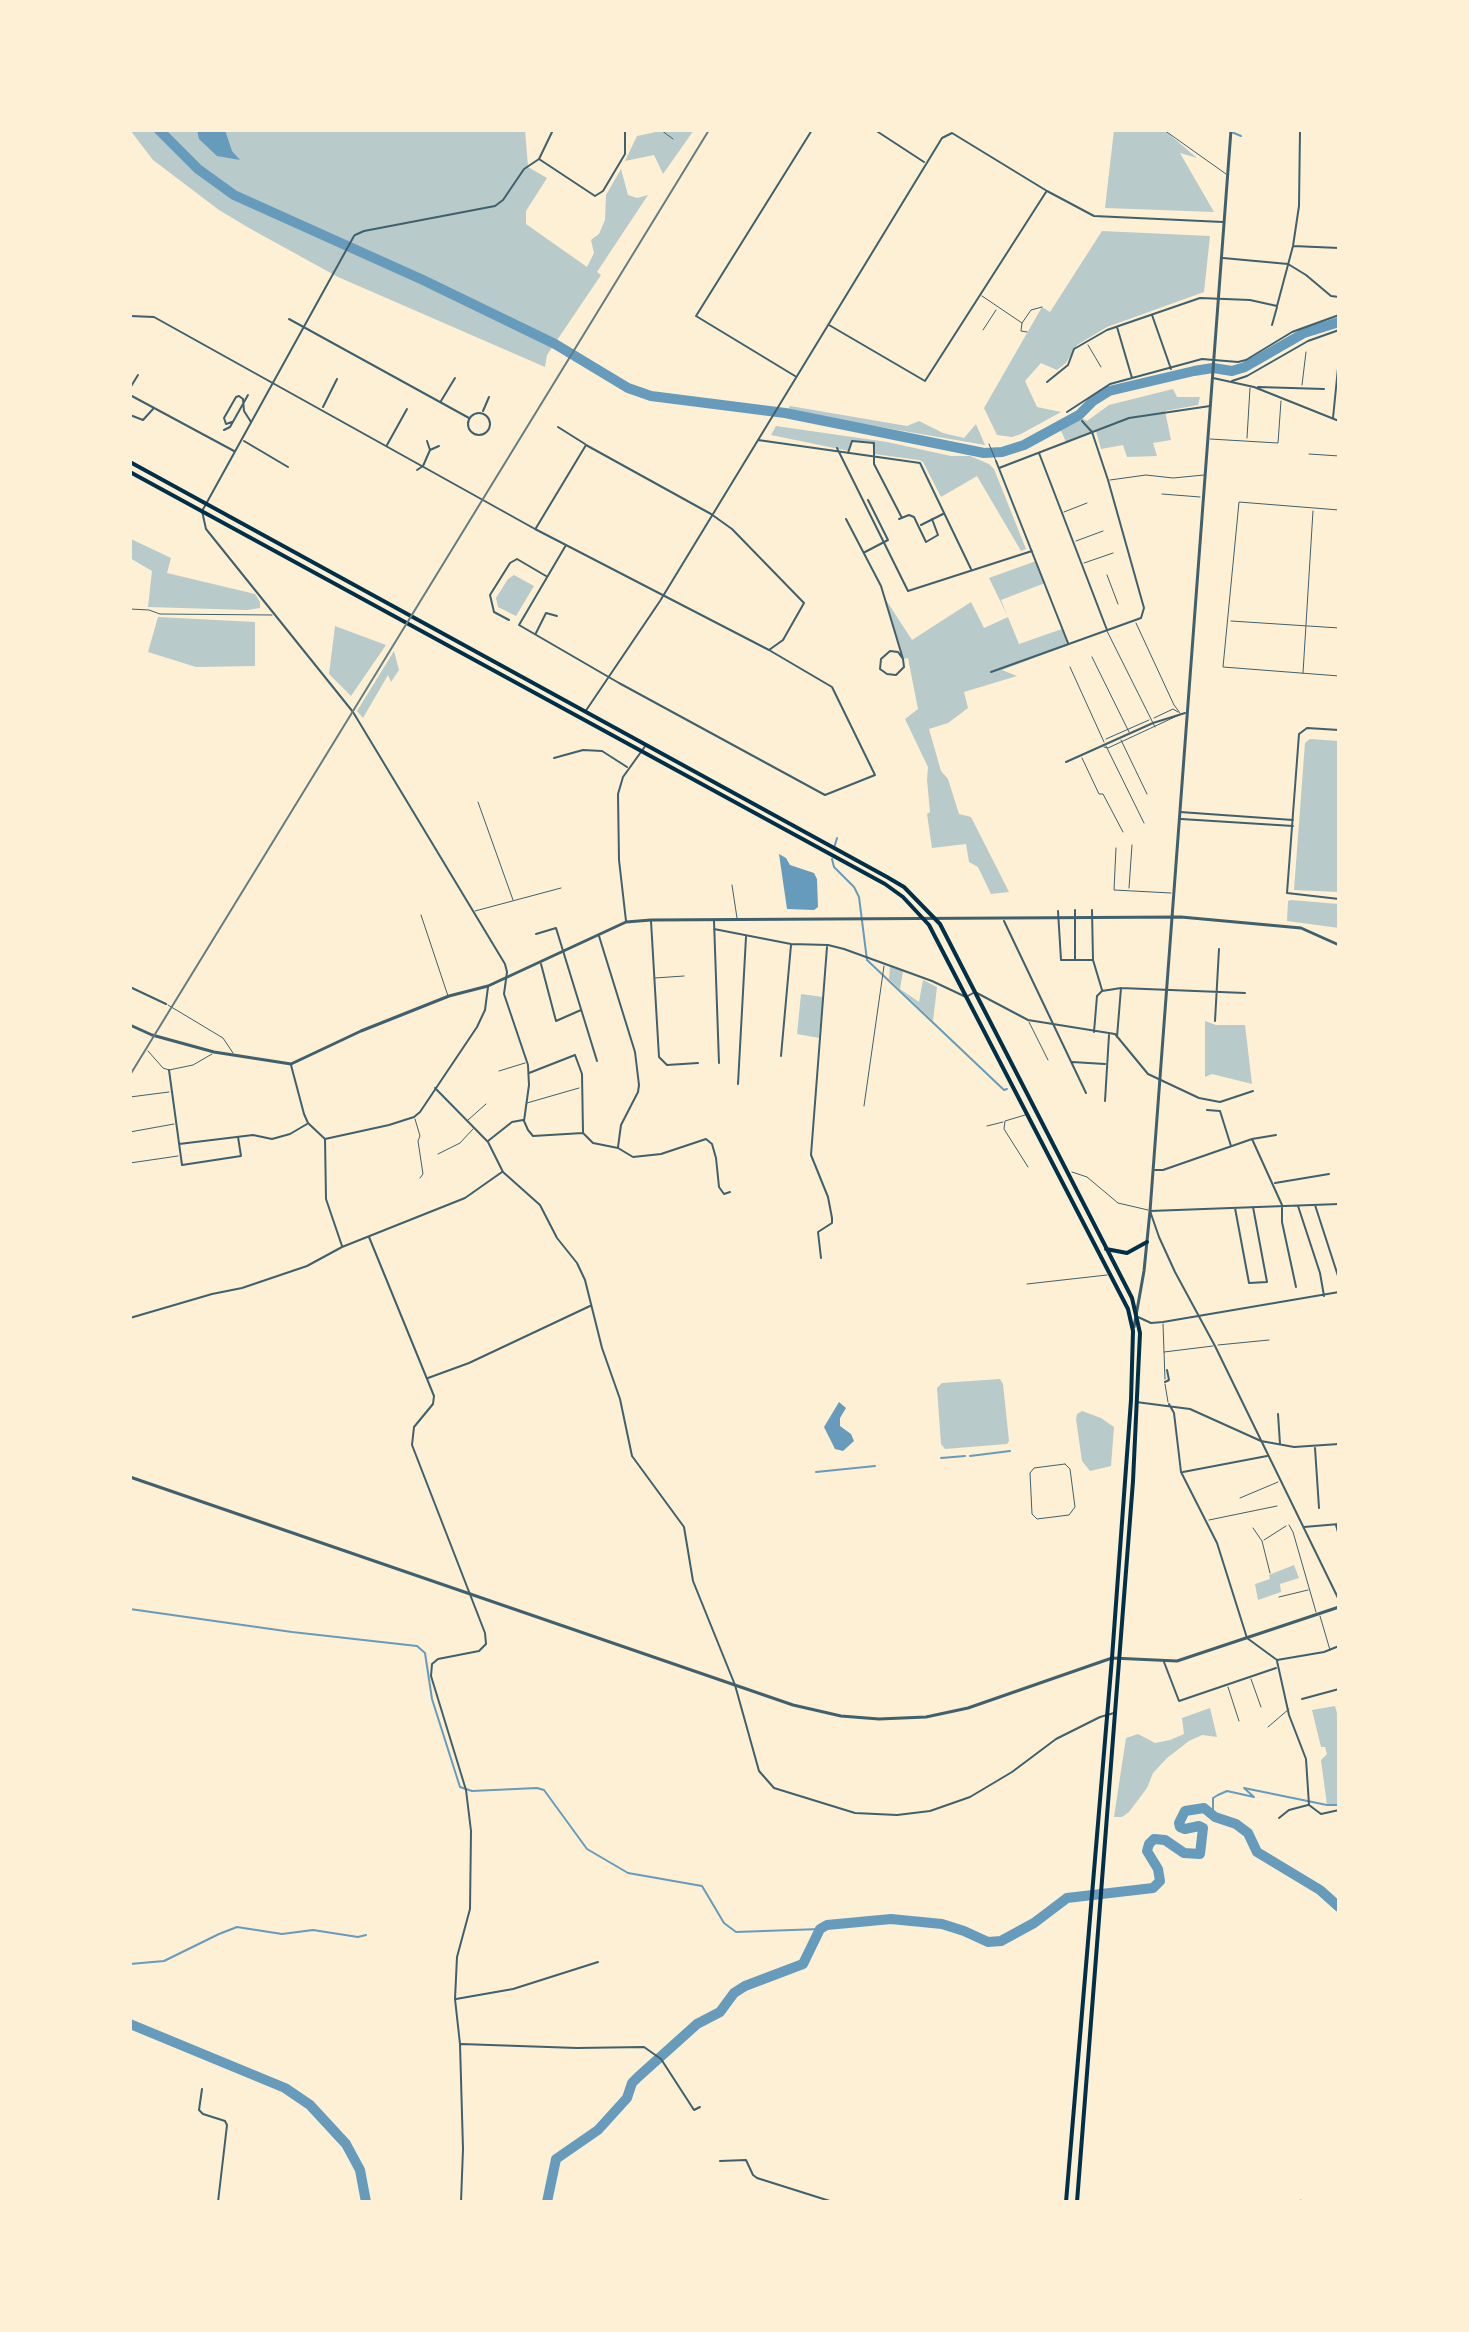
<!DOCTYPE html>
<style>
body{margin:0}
#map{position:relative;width:1469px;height:2332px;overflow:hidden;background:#fdf0d5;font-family:Figtree,sans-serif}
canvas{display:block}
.frame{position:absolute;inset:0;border:132px solid #fdf0d5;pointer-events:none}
</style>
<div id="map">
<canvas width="1469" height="2332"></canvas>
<div class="frame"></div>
</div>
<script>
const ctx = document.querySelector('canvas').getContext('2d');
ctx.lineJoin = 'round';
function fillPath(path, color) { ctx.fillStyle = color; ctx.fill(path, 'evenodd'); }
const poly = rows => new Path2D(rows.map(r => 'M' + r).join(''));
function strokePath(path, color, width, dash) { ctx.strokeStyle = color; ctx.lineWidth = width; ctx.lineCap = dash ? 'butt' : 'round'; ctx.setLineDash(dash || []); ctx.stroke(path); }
const green = poly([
 [130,130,525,130,528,167,547,178,526,211,526,224,587,267,594,253,591,240,599,234,605,220,606,195,621,169,628,195,637,198,648,195,597,272,601,275,547,355,545,367,338,277,249,228,219,210,153,160],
 [665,130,694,130,663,174,654,155,625,161,637,136],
 [1114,130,1164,130,1197,158,1180,153,1214,212,1105,208],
 [1102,231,1210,236,1204,292,1107,327,1077,345,1066,363,1057,370,1041,363,1025,381,1037,407,1061,412,1021,434,1012,437,997,435,984,408,1042,307,1050,312],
 [1173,389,1177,397,1200,397,1198,405,1165,411,1171,440,1153,443,1157,456,1127,457,1123,445,1101,449,1096,431,1066,442,1058,424,1074,413,1087,421,1109,405],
 [790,406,907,426,919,421,943,433,964,438,976,424,985,445,787,411],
 [776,426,887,442,951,456,970,456,989,464,994,469,1026,549,1021,551,977,476,941,497,923,462,919,460,874,454,872,442,853,441,849,451,771,435],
 [131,539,171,558,167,573,255,594,260,602,260,608,247,610,148,607,152,571,130,558],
 [1036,561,1045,583,1001,600,1019,644,1062,629,1069,645,1002,670,1017,676,964,692,968,708,948,723,929,729,941,771,948,779,959,814,971,817,1009,892,991,894,978,867,969,862,966,844,932,848,927,814,930,812,927,780,928,767,905,719,918,709,908,658,903,659,886,600,912,640,971,602,984,628,1008,617,989,578],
 [514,575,534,586,516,616,498,607,496,598,508,579],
 [158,617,255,622,255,666,196,667,148,652],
 [335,626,386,645,351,696,329,674],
 [394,651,399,670,391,682,388,675,363,718,357,711],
 [1310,739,1339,741,1339,892,1294,890,1305,743],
 [1291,900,1339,904,1339,928,1287,921,1288,901],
 [890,967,903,971,900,989,919,1002,923,980,937,987,933,1021,889,979],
 [801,994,823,997,819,1038,797,1034],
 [1205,1021,1216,1025,1245,1025,1252,1084,1212,1074,1205,1077],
 [1000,1379,1003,1384,1009,1441,1007,1444,945,1449,941,1444,937,1388,942,1383],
 [1082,1411,1101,1418,1114,1427,1111,1466,1090,1471,1082,1461,1076,1419,1077,1414],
 [1294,1565,1299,1578,1280,1584,1281,1592,1258,1600,1255,1584,1270,1579,1269,1575],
 [1335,1706,1339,1720,1339,1805,1336,1806,1327,1805,1321,1760,1327,1754,1325,1747,1321,1747,1312,1710],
 [1210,1708,1217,1737,1202,1735,1189,1741,1167,1758,1153,1773,1147,1788,1129,1812,1122,1817,1114,1817,1126,1738,1138,1734,1155,1743,1170,1740,1184,1734,1182,1718]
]);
const water = poly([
 [197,130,225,130,232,151,240,160,217,156,199,139],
 [779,854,786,858,790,865,814,873,817,879,818,907,814,910,787,909],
 [839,1402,846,1408,840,1418,840,1426,851,1434,854,1441,843,1451,835,1449,824,1427]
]);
const stream = poly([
 [1227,130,1241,136],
 [834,848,837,838],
 [832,859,834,867,854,887,859,897,867,960,1004,1090,1007,1089],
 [970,1456,1010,1451],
 [941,1458,965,1456],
 [816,1472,875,1466],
 [130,1609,292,1632,417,1646,425,1653,432,1699,460,1787,472,1791,537,1788,544,1790,587,1849,628,1873,702,1886,724,1923,736,1932,820,1929],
 [1213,1815,1213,1798,1218,1795,1227,1791,1254,1797,1244,1788,1327,1805,1339,1805],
 [130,1964,164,1961,219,1934,237,1927,282,1934,313,1930,358,1937,366,1935]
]);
const river = poly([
 [159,130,198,169,234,195,423,280,555,344,628,388,651,396,785,413,984,453,1002,452,1024,445,1079,415,1093,401,1109,391,1194,371,1213,368,1232,371,1245,367,1304,333,1339,322],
 [130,2024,285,2088,310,2105,346,2144,360,2170,366,2202],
 [547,2202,556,2159,598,2130,627,2098,632,2083,638,2077,697,2024,720,2012,734,1993,745,1986,803,1964,820,1929,827,1925,891,1919,942,1924,964,1931,988,1942,1001,1941,1034,1923,1067,1898,1153,1888,1160,1881,1158,1869,1147,1851,1149,1844,1154,1839,1165,1840,1184,1853,1200,1854,1203,1828,1199,1826,1185,1829,1180,1827,1179,1823,1185,1811,1204,1808,1215,1817,1236,1824,1248,1833,1257,1852,1320,1890,1339,1907]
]);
const service = poly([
 [661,130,673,139],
 [1164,130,1226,174],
 [982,296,1022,323],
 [983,330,996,310],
 [1027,332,1021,331,1022,323,1031,310,1042,307],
 [1088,345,1101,367],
 [1302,385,1306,352],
 [1247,438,1250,388],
 [1210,439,1278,443,1281,401],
 [989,444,996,461],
 [1309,454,1339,456],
 [1110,480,1146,475,1173,478,1204,475],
 [1162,494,1200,497],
 [1339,510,1239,502,1223,667,1339,676],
 [1064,512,1087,503],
 [1076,541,1103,531],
 [1084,563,1113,553],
 [1107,575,1118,604],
 [130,609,149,610,160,614,272,615],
 [1231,621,1339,628],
 [1136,623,1174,705,1180,713],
 [1107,631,1155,727],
 [1092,657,1129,732],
 [1070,667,1104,742],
 [1303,673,1313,511],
 [1154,718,1173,709,1178,712],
 [1106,739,1149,720],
 [1121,740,1147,794],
 [1106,746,1144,823],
 [1104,747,1108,748,1179,715],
 [1082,758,1099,794,1103,794,1123,832],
 [478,802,513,900],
 [1116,848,1114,890,1171,893],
 [732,885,737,918],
 [1129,888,1132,845],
 [475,911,561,888],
 [421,915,448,996],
 [655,978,684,976],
 [168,1005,223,1038,233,1053],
 [1029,1022,1048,1060],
 [148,1051,163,1068,169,1070,193,1065,212,1054],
 [499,1071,525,1063],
 [130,1097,169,1092],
 [527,1103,579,1088],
 [864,1106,884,966],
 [1025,1115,1005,1121,1004,1129,1028,1167],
 [415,1119,420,1136,418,1141,423,1174,420,1178],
 [468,1120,486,1104],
 [987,1126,1003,1122],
 [130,1132,174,1124],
 [438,1154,460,1143,473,1129],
 [130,1163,178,1156],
 [1072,1172,1087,1177,1118,1203,1148,1210],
 [1027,1284,1107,1275],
 [1163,1324,1165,1379],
 [1218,1345,1269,1340],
 [1164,1352,1213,1346],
 [1165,1384,1168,1402],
 [1065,1464,1070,1469,1075,1507,1069,1515,1037,1519,1032,1514,1030,1473,1034,1468,1065,1464],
 [1240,1498,1278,1482],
 [1209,1520,1277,1506],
 [1289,1525,1293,1532,1316,1612],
 [1253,1528,1262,1541,1270,1573],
 [1264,1540,1286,1526],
 [1279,1597,1308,1590],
 [1320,1616,1330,1650],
 [1251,1679,1261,1707],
 [1228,1687,1239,1721],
 [1268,1727,1289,1709],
 [1301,2200,1302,2202]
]);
const pedestrian = poly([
 [355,235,364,231,495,206,503,200,524,169,539,159]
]);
const minor = poly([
 [553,130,539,159,595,196,603,191,625,154,625,130],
 [875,130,924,162],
 [1290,130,1311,130],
 [354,236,206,504,202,511,206,529,353,712,505,964,507,972,504,994,528,1065,529,1085,524,1121,528,1130,533,1136,583,1133,593,1143,618,1148,633,1157,661,1154,706,1139,712,1144,716,1158,719,1187,724,1194,730,1192],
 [1293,246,1339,248],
 [1223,258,1288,264,1306,275,1331,296,1339,297],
 [1152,315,1171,369],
 [130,316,154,317,535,529,769,650,832,687,875,775,825,795,619,683,519,625,566,545],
 [289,319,469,418],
 [829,325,925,381,1046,192],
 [1272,325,1277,307],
 [1117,327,1132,378],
 [795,376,696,316,812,130],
 [1213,378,1254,387,1339,421],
 [1232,381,1247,376,1308,341,1339,330],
 [1047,382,1068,365,1074,349,1107,330,1200,298,1250,300,1277,306,1293,246,1299,206,1300,130],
 [1258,387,1324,389],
 [130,388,138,375],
 [130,395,234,451],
 [441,401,455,378],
 [323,407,337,379],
 [483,411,489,397],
 [1067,412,1110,384,1202,359,1238,362,1246,360,1292,332,1339,315],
 '468 424a11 11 0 1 1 22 0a11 11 0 1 1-22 0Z',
 [130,415,143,420,153,409],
 [1333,418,1339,358],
 [232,422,226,424,224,418,236,397,239,396,243,399,244,411,251,422],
 [558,427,585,444],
 [224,430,230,427,248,395],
 [758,440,920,463,971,569],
 [244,441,288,467],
 [427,441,430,450,439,446],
 [387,445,407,409],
 [837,448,908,591,1032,551],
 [848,453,852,441,874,443,874,464,902,518],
 [1039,453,1107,630],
 [996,461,1068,643],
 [999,468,1129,418,1210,406],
 [417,470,423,466,430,450],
 [846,519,881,586,903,659,904,667,896,675,887,674,880,669,881,659,890,651,898,652,903,659],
 [899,519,909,515,914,517,926,542,938,535,932,519],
 [921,525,943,514],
 [536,528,586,445,711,514,732,529,804,603,783,640,769,650],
 [865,552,888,540,868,500],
 [509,620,494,612,490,595,510,563,517,559,546,576],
 [536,633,546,613,557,616],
 [991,672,1141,618,1144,608,1108,480,1092,432,1082,421],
 [585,712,660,601,942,138,952,133,1047,191,1094,216,1223,222],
 [1339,730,1307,728,1299,734,1287,893,1339,899],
 [554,758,583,750,602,751,627,767],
 [1066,762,1153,723,1185,713],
 [1180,812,1293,820],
 [1181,819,1293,826],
 [1075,910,1075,959],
 [1092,910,1093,960,1102,990],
 [1058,911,1061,960,1092,960],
 [626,921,619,860,618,794,623,777,646,745],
 [651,921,659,1057,667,1065,698,1063],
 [714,921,719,1063],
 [1004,921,1086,1093],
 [714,929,791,944,828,945,844,949,932,981,966,997,975,992,1028,1020,1115,1034,1148,1074,1199,1098,1220,1102,1253,1091],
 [536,934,556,928,597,1061],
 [599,936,635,1052,639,1085,638,1092,621,1125,618,1147],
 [541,964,556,1021,581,1010],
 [130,987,166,1004],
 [1215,1021,1219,949],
 [1094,1032,1097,996,1102,991,1121,988,1245,993],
 [1117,1037,1121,988],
 [781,1056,791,945],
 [1072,1062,1105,1064],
 [291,1065,304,1114,308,1123,325,1139,326,1199,342,1246],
 [169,1070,182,1165,241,1156,238,1137],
 [529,1073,575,1055,582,1074,583,1132],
 [738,1084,746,937],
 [435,1088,488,1142,503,1172,540,1205,557,1238,577,1263,585,1280,602,1348,620,1399,632,1456,684,1527,693,1581,735,1685,759,1771,774,1788,855,1813,897,1815,930,1811,970,1797,1012,1772,1056,1739,1100,1717,1114,1713],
 [1105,1101,1109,1035],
 [1207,1110,1220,1111,1231,1146],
 [325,1139,389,1125,414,1117,420,1112,477,1027,485,1010,488,987],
 [1252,1139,1282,1205,1282,1222,1296,1287],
 [488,1141,512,1122,523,1120],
 [179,1144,253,1135,272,1139,290,1134,307,1124],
 [1155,1170,1163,1170,1252,1139,1276,1135],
 [1275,1183,1329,1174],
 [1339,1204,1150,1211,1159,1237,1175,1272,1215,1346,1339,1600],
 [1315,1205,1339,1279],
 [1298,1206,1320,1273,1324,1296],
 [1235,1208,1249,1283,1267,1282,1253,1207],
 [369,1237,434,1396,433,1404,414,1427,412,1445,485,1633,486,1644,479,1651,438,1659,432,1664,431,1676,466,1790,471,1831,470,1909,457,1957,455,1999,460,2044,463,2149,461,2202],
 [821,1258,818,1232,832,1223,832,1218,828,1197,811,1155,827,947],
 [1138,1317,1151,1323,1163,1322,1339,1292],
 [130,1318,212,1294,242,1288,307,1266,342,1247,465,1198,502,1172],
 [428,1378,469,1363,590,1306],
 [1165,1382,1169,1380,1167,1370],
 [1136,1402,1190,1409,1261,1441,1294,1447,1339,1444],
 [1169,1404,1174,1413,1181,1472,1217,1543,1247,1638,1277,1660,1324,1652,1339,1646],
 [1278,1414,1280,1444],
 [1315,1448,1319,1508],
 [1183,1472,1267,1456],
 [1336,1525,1339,1536],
 [1304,1527,1339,1524],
 [1277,1661,1289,1715,1306,1759,1309,1805,1321,1814,1339,1810],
 [1164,1662,1179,1701,1276,1668],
 [1302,1699,1339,1689],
 [1279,1818,1289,1810,1308,1805],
 [456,1999,513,1989,598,1962],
 [461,2044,577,2048,644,2047,661,2059,694,2110,700,2107],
 [202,2089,199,2110,203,2114,225,2121,227,2125,218,2202],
 [720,2161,746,2160,753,2175,757,2178,833,2202]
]);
const tertiary = poly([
 [130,1025,152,1035,214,1052,291,1064,361,1031,449,996,488,986,626,922,651,920,1181,917,1301,928,1339,945],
 [1134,1327,1144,1271,1150,1211,1231,130],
 [130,1477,793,1705,841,1716,879,1719,926,1717,968,1708,1112,1658,1177,1661,1339,1607]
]);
const primary = poly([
 [130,462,887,877,904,887,940,924,1132,1298,1140,1333,1133,1481,1077,2202],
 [130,472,885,884,903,897,929,925,1128,1309,1133,1331,1131,1400,1112,1658,1066,2202],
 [1106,1249,1127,1253,1147,1242]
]);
const rail = poly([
 [130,1075,709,130]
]);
fillPath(green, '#b9caca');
fillPath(water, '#669bbc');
strokePath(stream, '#669bbc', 2);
strokePath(river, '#669bbc', 10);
strokePath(service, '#3f606c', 1);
strokePath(pedestrian, '#3f606c', 2);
strokePath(minor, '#3f606c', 2);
strokePath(tertiary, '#3f606c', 3);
strokePath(primary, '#003049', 4);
strokePath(rail, '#657d81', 2);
</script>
